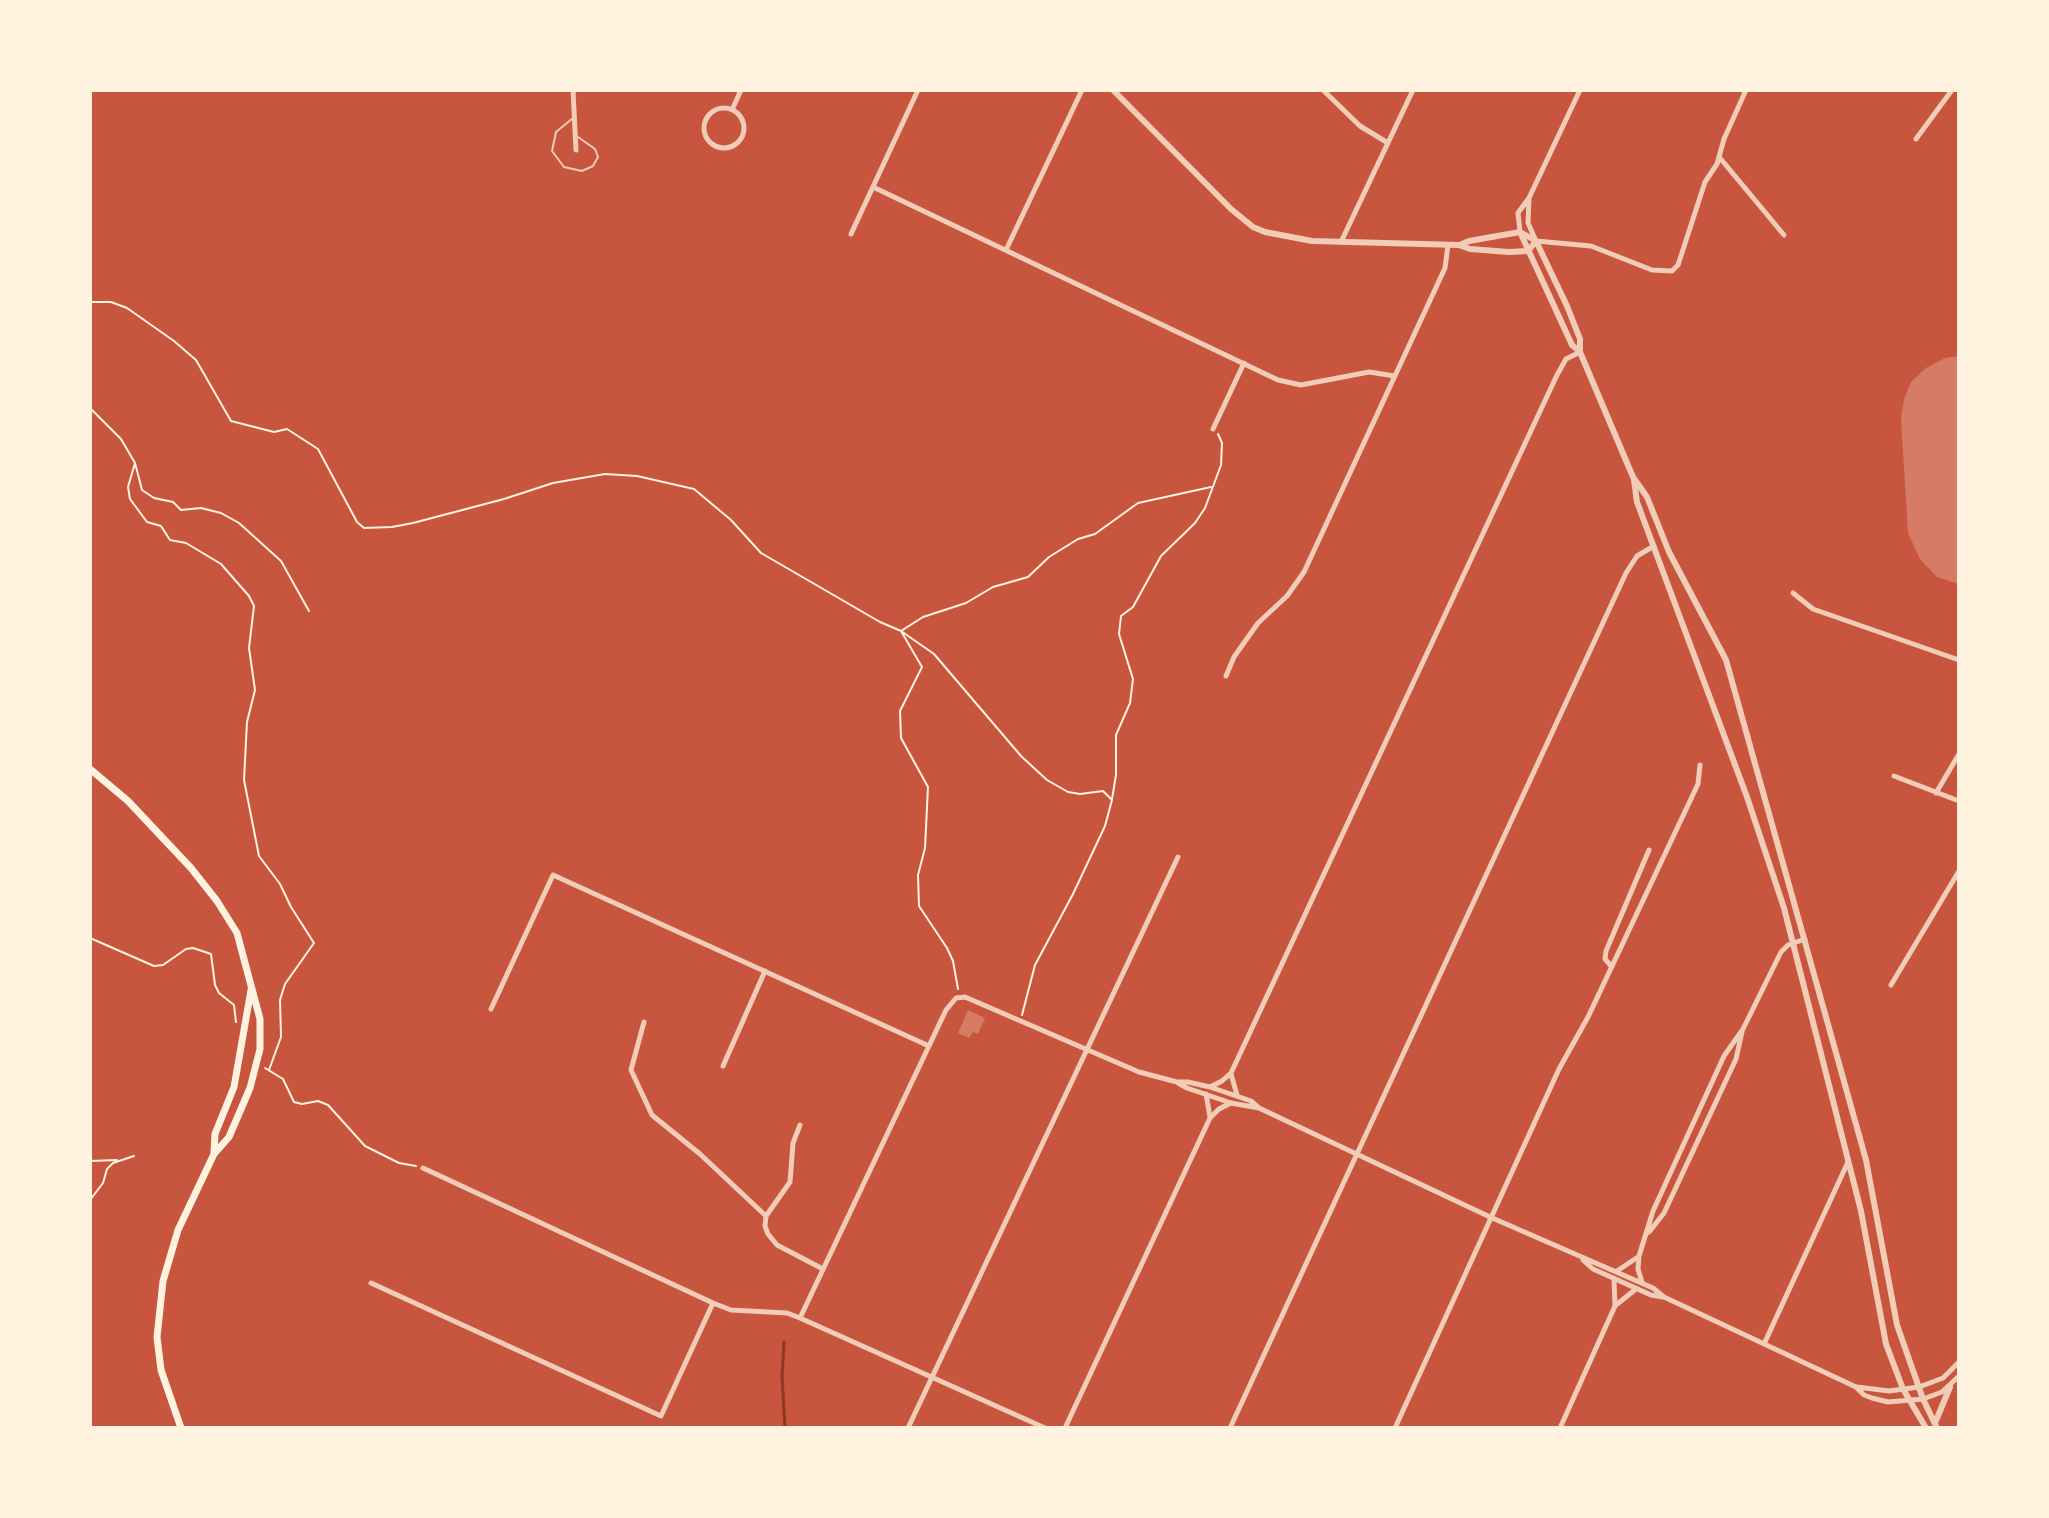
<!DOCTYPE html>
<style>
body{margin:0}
#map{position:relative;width:2049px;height:1518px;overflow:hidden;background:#c8553d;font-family:Commissioner,sans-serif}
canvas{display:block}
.frame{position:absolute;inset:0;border:92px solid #fff3e0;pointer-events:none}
</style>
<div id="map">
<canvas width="2049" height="1518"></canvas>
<div class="frame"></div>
</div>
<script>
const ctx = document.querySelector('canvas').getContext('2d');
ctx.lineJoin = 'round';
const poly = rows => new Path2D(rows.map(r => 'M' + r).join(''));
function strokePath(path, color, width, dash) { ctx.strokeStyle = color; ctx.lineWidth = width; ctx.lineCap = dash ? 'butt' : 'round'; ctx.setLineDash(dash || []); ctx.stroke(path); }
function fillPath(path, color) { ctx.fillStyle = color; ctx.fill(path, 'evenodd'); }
const stream = poly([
 [784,1342,782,1377,785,1428]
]);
const building = poly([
 [1959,356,1959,584,1937,577,1920,559,1908,533,1901,419,1904,399,1911,382,1926,368,1945,358],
 [968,1010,985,1018,978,1034,973,1032,969,1038,958,1033]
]);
const path = poly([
 [90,302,111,302,127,308,174,341,196,360,231,421,274,432,287,429,318,449,357,522,364,528,392,527,413,523,504,499,553,483,605,474,637,476,694,489,731,520,761,553,880,622,901,631,934,654,1021,756,1047,780,1068,792,1080,794,1103,791,1112,800,1105,826,1073,894,1035,965,1022,1015],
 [90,408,121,439,135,463,142,490,154,498,173,502,181,510,201,508,221,513,239,523,281,561,309,611],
 [135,463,128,487,130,499,147,522,161,526,170,540,186,543,221,564,249,596,254,606,249,648,255,690,247,722,244,780,259,856,280,884,291,907,314,943,285,984,280,1000,281,1037,269,1070],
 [1112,799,1116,775,1116,735,1130,703,1133,679,1119,634,1121,616,1133,607,1161,556,1195,523,1205,508,1221,465,1222,443,1218,434],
 [90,938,154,966,163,965,186,949,193,948,211,954,215,985,219,993,234,1005,236,1022],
 [958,989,953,961,947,948,919,906,918,875,925,848,928,787,901,738,900,711,922,667,901,631,923,617,966,603,993,587,1028,577,1049,557,1078,539,1095,534,1138,503,1211,487],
 [265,1068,283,1079,294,1102,302,1104,318,1101,328,1105,365,1146,399,1163,416,1166],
 [90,1161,117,1160],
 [90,1200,103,1183,107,1169,113,1163,134,1156]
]);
const service = poly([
 [573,118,556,132,552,151,564,167,582,171,593,166,598,157,595,149,578,137]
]);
const minor = poly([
 [573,90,576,150],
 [1323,90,1360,126,1388,143],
 '704 128a20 20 0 1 1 40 0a20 20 0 1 1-40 0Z',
 [732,110,741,90],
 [1916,139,1952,90],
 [1720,158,1784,235],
 [873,187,1278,380,1301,385,1369,372,1395,376],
 [1529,198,1528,223,1536,241,1591,246,1652,270,1672,271,1678,265,1705,182,1717,164,1724,139,1746,90],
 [1520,232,1518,213,1529,198,1580,90],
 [851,234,918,90],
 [1341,242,1413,90],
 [1006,250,1082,90],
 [1213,429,1244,363],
 [1793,593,1813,609,1959,660],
 [1226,676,1234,657,1258,623,1287,596,1304,572,1445,268,1448,245],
 [1894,776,1959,801],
 [1936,793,1959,754],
 [1612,967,1605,959,1606,951,1649,850],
 [1891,985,1959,871],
 [491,1009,553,875,929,1046],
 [644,1022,631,1070,652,1115,700,1154,766,1216],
 [723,1066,765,971],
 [1231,1074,1237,1095],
 [1178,1083,1187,1088,1231,1103,1259,1108],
 [1210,1087,1222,1081,1231,1073,1557,375,1566,359,1580,352],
 [1206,1094,1210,1117],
 [800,1125,793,1143,790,1182,766,1216,765,1226,768,1234,777,1245,823,1269],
 [423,1168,713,1303,731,1310,787,1313,800,1318,1045,1428],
 [1649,1232,1664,1213,1736,1059,1742,1032],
 [1583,1260,1593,1269,1651,1295,1663,1297],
 [1617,1271,1638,1257],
 [1642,1282,1638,1269,1639,1256,1653,1211,1724,1056,1743,1029,1781,952,1788,945,1805,939],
 [371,1283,661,1416,713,1303],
 [1616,1305,1636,1289],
 [800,1318,946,1010,956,998,965,997,1139,1072,1177,1082,1188,1082,1210,1087,1251,1101,1259,1108,1490,1217,1653,1288,1664,1297,1856,1387,1864,1395,1872,1398,1888,1402,1923,1399,1942,1392,1959,1376],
 [1764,1344,1848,1162],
 [1857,1387,1889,1391,1919,1387,1943,1378,1959,1362],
 [908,1428,1178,857],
 [1065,1428,1210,1118,1219,1109,1231,1103],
 [1230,1428,1626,573,1637,556,1654,546],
 [1395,1428,1559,1069,1588,1017,1698,784,1700,765],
 [1560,1428,1615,1306,1614,1279]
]);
const tertiary = poly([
 [1113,90,1231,209,1253,227,1265,232,1312,241,1459,245,1470,249,1509,252,1528,251,1536,241],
 [1520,232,1572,345,1580,352,1633,477,1647,497,1669,552,1726,660,1866,1160,1897,1325,1923,1399,1937,1428],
 [1536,241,1567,306,1580,339,1580,352],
 [1460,245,1469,241,1520,232,1536,241],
 [1634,480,1637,502,1747,797,1784,908,1861,1211,1886,1344,1903,1389,1926,1428],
 [1935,1423,1950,1387]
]);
const secondary = poly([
 [90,769,128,801,191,868,217,901,237,933,260,1019,260,1049,250,1088,229,1137,214,1154,178,1230,163,1281,157,1337,161,1370,181,1428],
 [214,1152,215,1134,234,1087,251,990]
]);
strokePath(stream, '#8f3625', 3);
fillPath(building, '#d67c66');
strokePath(path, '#fff3e0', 2);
strokePath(service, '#f1ccb7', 2);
strokePath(minor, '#f1ccb7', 5);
strokePath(tertiary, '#f1ccb7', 6);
strokePath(secondary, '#fff3e0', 7);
</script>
